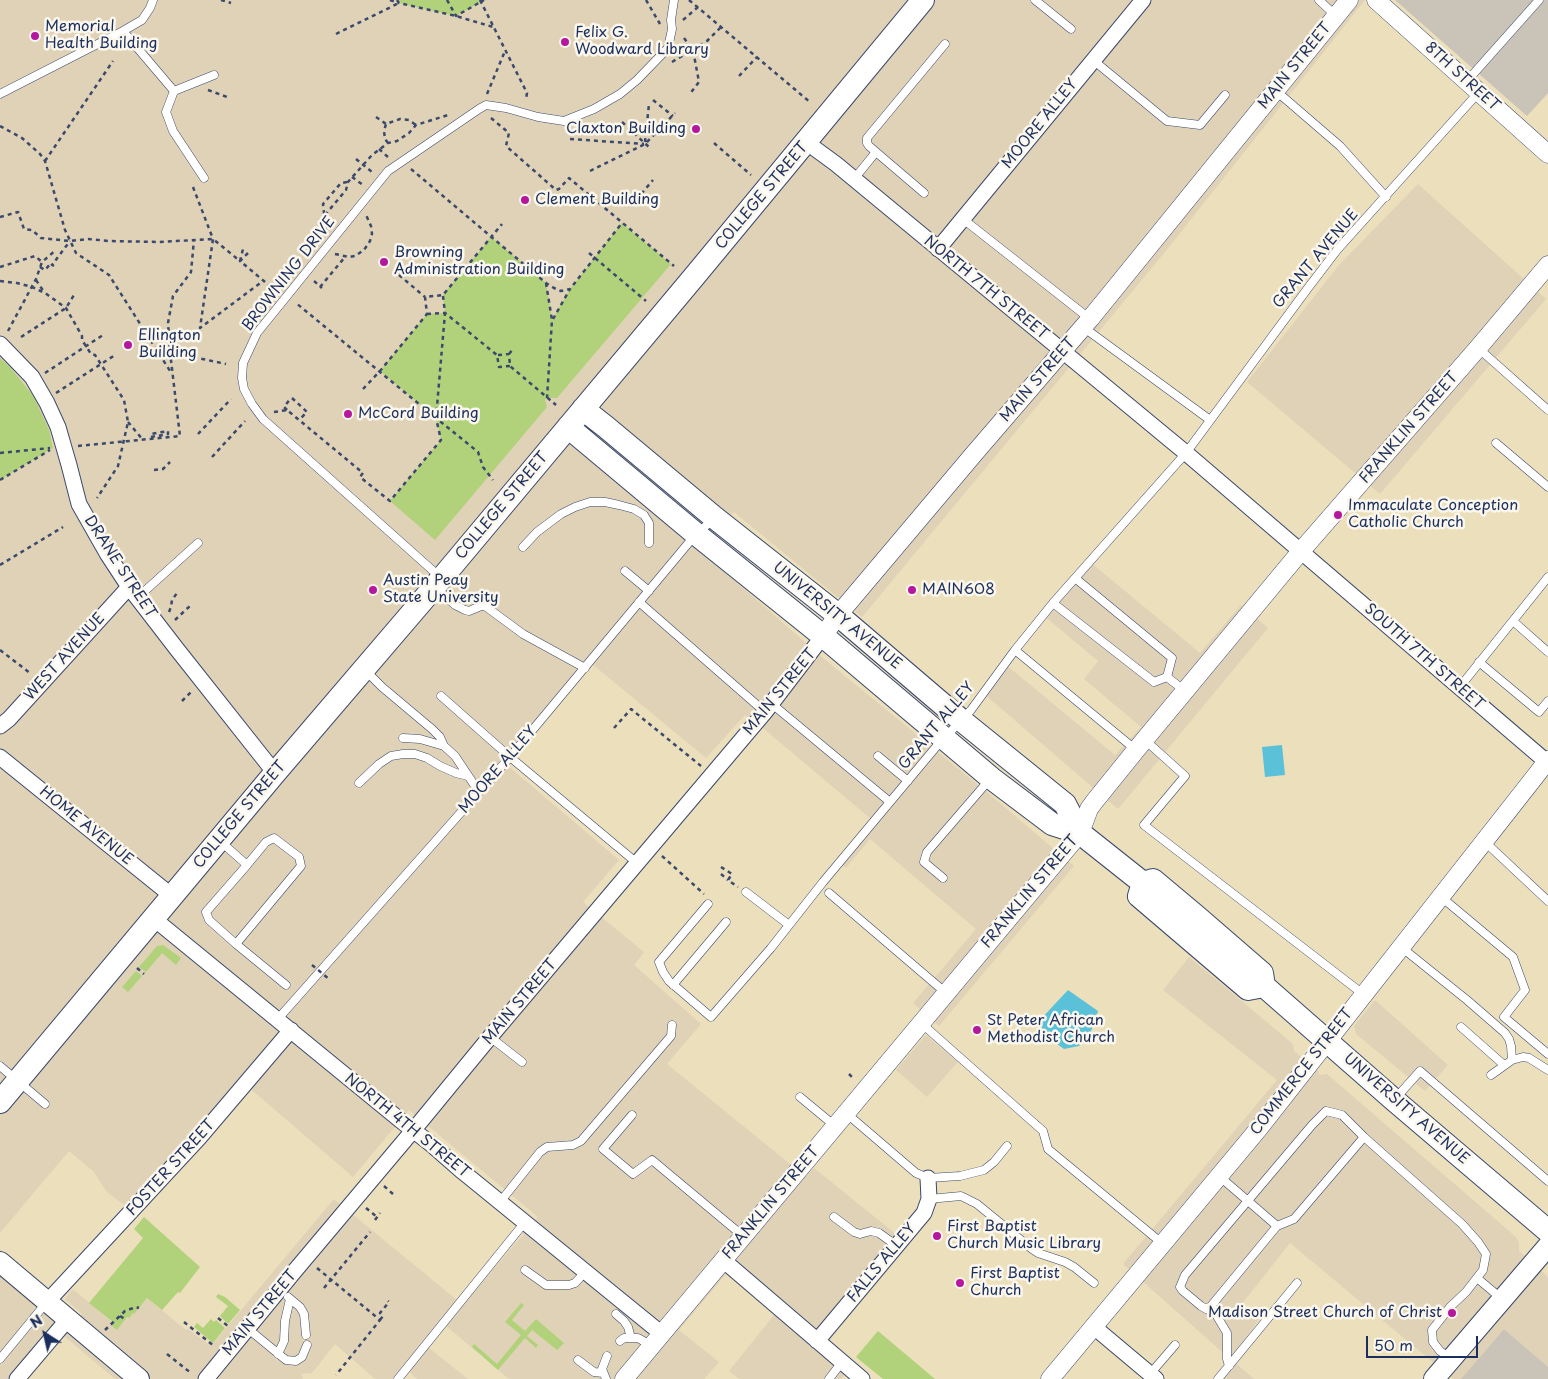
<!DOCTYPE html>
<style>
body{margin:0}
#map{position:relative;width:1548px;height:1379px;overflow:hidden;background:#ebdfbc;font-family:"Playpen Sans",sans-serif}
canvas{display:block}
.north{position:absolute;left:20px;top:1309px;width:50px;height:50px;-webkit-text-stroke:4px #fbf7ec;paint-order:stroke;rotate:325deg;font-size:14px;font-weight:700;line-height:20px;text-align:center;color:#1b2f5e}
.north::after{content:'';display:block;margin:auto;width:18px;height:22px;background:#1b2f5e;clip-path:polygon(50% 0,100% 100%,50% 72%,0 100%)}
.scale{position:absolute;left:1366px;top:1336px;width:112px;height:22px;box-sizing:border-box;border:2px solid #1b2f5e;border-top:0;padding-left:6px;font-size:15px;line-height:18px;white-space:nowrap;color:#1b2f5e;-webkit-text-stroke:4px #fbf7ec;paint-order:stroke}
</style>
<div id="map">
<canvas width="1548" height="1379"></canvas>
<div class="north">N</div>
<div class="scale">50 m</div>
</div>
<script>
const ctx = document.querySelector('canvas').getContext('2d');
ctx.lineJoin = 'round';
function fillPath(path, color) { ctx.fillStyle = color; ctx.fill(path, 'evenodd'); }
const poly = rows => new Path2D(rows.map(r => 'M' + r).join(''));
function strokePath(path, color, width, dash) { ctx.strokeStyle = color; ctx.lineWidth = width; ctx.lineCap = dash ? 'butt' : 'round'; ctx.setLineDash(dash || []); ctx.stroke(path); }
function write(font, color, halo, rows, align = 'center') {
  ctx.font = font + ' "Playpen Sans",sans-serif'; ctx.lineWidth = 5; ctx.setLineDash([]); ctx.textBaseline = 'middle'; ctx.strokeStyle = halo; ctx.fillStyle = color; for (const [text, x, y, turn = 0] of rows) {
    ctx.save(); ctx.translate(x, y); ctx.rotate((+turn || 0) * Math.PI / 180); ctx.textAlign = isNaN(turn) ? turn : align; if (halo) ctx.strokeText(text, 0, 0); ctx.fillText(text, 0, 0); ctx.restore();
  }
}
const built = poly([
 [0,0,1365,0,1165,252,862,617,734,512,701,551,823,658,988,793,1074,866,939,1026,913,1003,976,929,870,839,846,868,836,860,871,819,764,729,745,715,706,758,592,664,507,765,619,860,583,902,644,952,634,965,701,1024,667,1064,806,1177,814,1168,907,1243,825,1340,854,1364,841,1379,739,1379,729,1371,774,1315,726,1274,679,1330,719,1362,704,1379,509,1379,446,1326,429,1348,468,1379,417,1379,409,1372,402,1379,375,1379,335,1344,312,1373,301,1374,303,1379,115,1379,64,1336,82,1314,65,1299,73,1289,114,1324,117,1330,127,1316,133,1313,147,1298,186,1330,188,1329,211,1346,334,1199,463,1305,538,1217,409,1110,353,1177,239,1079,129,1209,107,1192,93,1171,69,1151,0,1233],
 [1418,184,1546,299,1380,494,1247,382,1339,265],
 [1090,562,1200,653,1241,605,1268,628,1118,809,983,693,1005,664,1115,755,1141,727,1084,679,1098,661,1043,615],
 [1189,957,1293,1044,1294,1051,1318,1070,1319,1075,1327,1074,1516,1237,1519,1243,1519,1251,1548,1277,1548,1367,1504,1329,1461,1379,1453,1379,1290,1243,1241,1305,1259,1319,1231,1359,1254,1379,1213,1379,1230,1359,1123,1264,1277,1080,1163,990],
 [1375,1000,1448,1065,1425,1091,1356,1034,1354,1026],
 [926,1035,958,1062,927,1097,896,1070],
 [0,1249,68,1308,9,1379,0,1379]
]);
const industrial = poly([
 [1395,0,1548,0,1548,93,1527,116],
 [1504,1329,1548,1367,1548,1379,1461,1379]
]);
const green = poly([
 [397,0,480,0,481,2,456,16,399,3],
 [622,223,671,264,557,398,547,398,545,400,547,407,435,540,390,501,441,440,436,418,380,371,427,314,445,313,443,295,491,237,546,283,552,320,570,289],
 [0,358,10,367,34,397,49,430,53,448,0,480],
 [163,945,181,958,176,965,162,953,146,972,139,967,157,946],
 [136,971,142,976,128,992,122,987],
 [144,1217,200,1267,180,1293,178,1292,162,1310,147,1298,134,1314,133,1313,129,1318,127,1317,117,1330,112,1326,114,1323,89,1303,143,1238,134,1229],
 [218,1294,225,1297,240,1310,228,1324,220,1316,228,1306,216,1297],
 [521,1303,524,1305,512,1320,525,1331,536,1319,564,1343,557,1350,532,1330,527,1336,538,1345,536,1348,525,1338,498,1370,472,1347,474,1344,497,1364,521,1335,505,1322],
 [211,1319,214,1322,216,1320,225,1328,213,1343,194,1327,197,1323,203,1328],
 [878,1331,935,1379,883,1379,856,1357]
]);
const water = poly([
 [1282,745,1285,775,1265,777,1262,747],
 [1068,990,1098,1011,1089,1037,1079,1046,1064,1049,1046,1036,1039,1021]
]);
const path = poly([
 [221,0,231,3],
 [390,0,398,3],
 [397,0,399,3,456,16,493,27],
 [447,0,456,16,484,0],
 [480,0,527,93,526,99],
 [646,0,660,24],
 [689,0,811,103],
 [683,20,698,7],
 [336,34,399,3],
 [684,38,693,50,699,82,689,95],
 [672,62,707,41,721,27],
 [739,76,757,57],
 [208,90,227,97],
 [487,94,505,51],
 [653,100,673,116],
 [376,117,386,124],
 [491,118,509,133,506,146,556,190,559,189,569,178,674,266],
 [622,122,650,148],
 [0,126,22,138,40,154,45,161,65,230,76,253,109,275,172,374],
 [570,139,644,144],
 [645,142,649,104],
 [388,143,385,139,384,131,386,124,400,119,409,120,416,125],
 [714,143,751,175],
 [379,149,389,158],
 [356,159,372,172],
 [45,161,113,61],
 [411,169,546,283,554,288,561,291,570,289,622,223],
 [590,171,645,144,675,113],
 [352,177,363,185],
 [193,187,213,239,200,328,263,281],
 [631,206,653,180],
 [325,215,346,190,348,182,372,155,388,143,397,141,409,133,416,125,448,115],
 [0,217,18,212,24,229,32,230,41,238,70,241,88,239,109,241,159,242,213,239,240,261,243,249],
 [326,230,323,204,341,183,347,182],
 [248,253,240,261,271,287],
 [589,253,646,301],
 [335,254,349,257,355,256,364,250,370,241,372,234,371,226,366,215],
 [54,266,52,265,70,241],
 [0,267,35,256,42,262],
 [40,267,45,270,51,263,52,265],
 [399,275,425,297],
 [36,280,44,292],
 [0,281,17,283,32,287,45,293,66,308,82,336,82,340,91,354,95,355,124,400,128,422,118,466,97,498],
 [314,281,322,288],
 [546,283,552,320,547,398],
 [320,287,345,257],
 [443,296,445,313,436,418,478,452,483,467,493,480],
 [427,314,445,313,497,355,499,367,510,366],
 [553,319,570,289],
 [8,331,36,279,42,262,56,250],
 [21,337,66,308,74,295],
 [170,352,226,364],
 [509,354,513,349],
 [498,355,509,354,510,366,556,405],
 [45,373,103,335],
 [363,389,380,371,427,314,425,297,443,295,502,224],
 [56,393,115,355],
 [292,398,307,412,299,420],
 [287,410,284,407,291,398],
 [274,412,287,410,363,473,360,477,390,501,441,440,436,418,296,303],
 [128,422,143,440],
 [198,434,231,399],
 [151,437,168,434,168,431,151,434],
 [78,446,180,436,170,352,168,323,173,296,191,272,194,240],
 [0,453,50,448],
 [212,457,245,421],
 [154,470,163,469,170,462],
 [0,480,50,450],
 [0,565,63,527],
 [169,612,171,607,172,600,177,593],
 [175,620,192,604],
 [0,650,30,673],
 [182,701,192,691],
 [614,728,631,709,701,766],
 [662,856,704,894],
 [721,867,732,874,728,880,738,887],
 [721,874,728,880],
 [137,968,144,974],
 [849,1074,852,1077],
 [384,1186,393,1194],
 [366,1208,377,1217],
 [375,1220,380,1213],
 [317,1268,380,1320,336,1375],
 [324,1288,370,1232],
 [120,1316,125,1319],
 [218,1318,229,1327],
 [380,1320,383,1316,380,1313,389,1302,388,1301],
 [184,1322,214,1346],
 [105,1330,125,1311,136,1307,139,1308],
 [167,1354,191,1373]
]);
const service = poly([
 [1035,0,1071,29],
 [1319,0,1336,16],
 [123,31,174,91],
 [1093,60,1167,121,1200,125,1225,95],
 [1467,81,1539,0],
 [1275,90,1340,146,1386,197],
 [0,94,123,31,142,20,150,8,153,0],
 [876,152,924,193],
 [204,178,173,131,166,112,174,91,214,75],
 [854,179,876,152,869,146,867,143,867,138,945,44],
 [963,219,1090,319],
 [1083,327,1210,420],
 [1478,348,1548,410],
 [1496,443,1548,487],
 [523,547,537,532,561,514,575,507,590,502,605,502,619,505,634,509,644,515,649,523,649,543],
 [625,571,649,591],
 [440,577,263,419,252,404,244,389,242,378,243,363,257,333,388,171,479,109,486,105,506,108,538,117,564,121,594,109,620,94,637,80,668,48,672,29,671,20,674,0],
 [1075,578,1172,658,1167,677],
 [436,588,455,605,465,610,469,611,481,606,485,606,523,634,585,668],
 [137,598,198,543],
 [639,602,765,712],
 [1053,603,1154,682,1167,677],
 [1513,621,1548,652],
 [1015,650,1136,750],
 [1479,662,1539,712,1548,701],
 [365,670,382,687,432,729,440,737,444,746],
 [1167,677,1185,691],
 [1459,688,1548,577],
 [441,696,510,757,637,863],
 [772,704,890,802],
 [403,738,420,739,444,746,455,756,479,792],
 [1145,740,1185,776,1144,825,1363,994],
 [878,756,908,781],
 [359,783,379,764,391,756,403,754,415,754,427,758,440,766,456,773,468,776],
 [220,841,247,865,206,912,209,920,236,944,301,866,299,857,274,838,266,842,247,865],
 [1484,841,1548,901],
 [943,878,924,862,927,852,990,779],
 [746,892,789,925],
 [829,893,946,993],
 [1440,896,1513,957,1525,990,1504,1017,1548,1054],
 [708,904,659,962,663,972,669,981,711,1017,771,948,823,882,936,747,971,710,1015,650,1053,603,1186,453,1308,288,1337,250,1479,92],
 [236,944,286,985],
 [1401,947,1467,1000,1505,1033,1509,1039,1511,1046,1512,1060],
 [673,985,726,922],
 [277,1020,510,757,696,534,714,519],
 [921,1023,1043,1131,1048,1149,1163,1244],
 [1461,1027,1504,1065],
 [490,1037,522,1062],
 [0,1066,45,1104],
 [1491,1075,1512,1060,1523,1057,1529,1058,1548,1070],
 [800,1097,835,1126],
 [1395,1099,1420,1071,1548,1181],
 [846,1113,916,1173,928,1178,960,1176,984,1170,994,1162,1007,1146],
 [632,1115,603,1149,633,1174,652,1160,743,1236],
 [1364,1137,1294,1219,1277,1226,1211,1306,1206,1309,1201,1306,1183,1291,1180,1287,1185,1275,1312,1125,1326,1111,1342,1115,1364,1137,1462,1224,1478,1242,1486,1254,1483,1270,1466,1292,1450,1307,1432,1330,1433,1342,1440,1351,1450,1358],
 [1219,1176,1277,1226],
 [929,1199,961,1196,977,1204,1032,1249,1038,1253,1065,1262,1074,1267,1094,1283],
 [500,1202,540,1152,547,1147,573,1145,581,1141,671,1036,672,1025],
 [834,1217,854,1232,860,1234,871,1231,879,1233,897,1246],
 [525,1270,546,1285,569,1285,575,1283,585,1272],
 [1477,1278,1502,1299],
 [288,1297,300,1307,304,1314,306,1335],
 [1211,1306,1227,1333,1227,1359,1229,1366],
 [616,1314,624,1321,628,1327,631,1338],
 [247,1328,286,1360,296,1361,302,1357,307,1345],
 [620,1341,624,1338,638,1338,652,1346],
 [278,1354,284,1341,285,1321,290,1299],
 [0,1359,46,1303],
 [578,1360,594,1372,603,1373],
 [1150,1374,1175,1345],
 [398,1379,525,1222],
 [606,1379,602,1369,607,1356],
 [829,1379,842,1362],
 [1218,1379,1297,1283]
]);
const minor = poly([
 [806,142,836,164,1186,453,1548,763],
 [938,249,1143,0],
 [0,344,32,377,47,403,58,427,69,465,79,504,108,555,129,587,176,648,275,773],
 [0,726,9,719,129,587],
 [0,757,172,896],
 [153,918,400,1120,431,1144,463,1172,662,1334],
 [723,1260,862,1379],
 [47,1302,199,1138,291,1030],
 [1094,1327,1156,1379],
 [817,1341,924,1213,929,1199,928,1178],
 [17,1379,68,1319],
 [206,1379,293,1273,421,1121,490,1037,765,712,823,636]
]);
const tertiary = poly([
 [1376,0,1548,154],
 [823,636,838,615,973,455,1090,319,1349,0],
 [624,1379,1080,833,1089,809,1094,802,1136,750,1301,551,1478,348,1548,265],
 [1050,1379,1260,1127,1548,760]
]);
const secondary = poly([
 [0,1262,139,1379],
 [1434,1379,1548,1246]
]);
const primary = poly([
 [583,409,606,427,715,518,838,615,961,720,1065,804,1080,833],
 [568,427,696,534,823,636,991,778,1052,824,1080,833,1143,883],
 [1143,883,1153,880,1196,916,1262,973,1264,986,1394,1100,1548,1231],
 [1143,883,1139,896,1248,989,1264,986],
 [0,1102,275,773,441,579,693,278,923,0]
]);
const pathBridge = poly([
 [312,965,329,979]
]);
const markers = [
 [35,36,5,"#b5179e"],
 [565,42,5,"#b5179e"],
 [696,129,5,"#b5179e"],
 [525,200,5,"#b5179e"],
 [384,262,5,"#b5179e"],
 [128,345,5,"#b5179e"],
 [348,414,5,"#b5179e"],
 [1338,515,5,"#b5179e"],
 [373,590,5,"#b5179e"],
 [912,590,5,"#b5179e"],
 [977,1030,5,"#b5179e"],
 [937,1236,5,"#b5179e"],
 [960,1283,5,"#b5179e"],
 [1452,1313,5,"#b5179e"]
];
const poiNames = [
 ["Memorial",45,27],
 ["Health Building",45,44],
 ["Felix G.",575,33],
 ["Woodward Library",575,50],
 ["Claxton Building",686,129,"right"],
 ["Clement Building",535,200],
 ["Browning",394,253],
 ["Administration Building",394,270],
 ["Ellington",138,336],
 ["Building",138,353],
 ["McCord Building",358,414],
 ["Immaculate Conception",1348,506],
 ["Catholic Church",1348,523],
 ["Austin Peay",383,581],
 ["State University",383,598],
 ["MAIN608",922,590],
 ["St Peter African",987,1021],
 ["Methodist Church",987,1038],
 ["First Baptist",947,1227],
 ["Church Music Library",947,1244],
 ["First Baptist",970,1274],
 ["Church",970,1291],
 ["Madison Street Church of Christ",1442,1313,"right"]
];
const streetNames = [
 ["MAIN STREET",1295,66,-51],
 ["8TH STREET",1462,77,42],
 ["MOORE ALLEY",1040,124,-51],
 ["COLLEGE STREET",762,196,-50],
 ["GRANT AVENUE",1316,259,-50],
 ["BROWNING DRIVE",289,274,-52],
 ["NORTH 7TH STREET",986,288,39],
 ["MAIN STREET",1038,380,-49],
 ["FRANKLIN STREET",1409,428,-49],
 ["COLLEGE STREET",502,506,-50],
 ["DRANE STREET",120,567,57],
 ["UNIVERSITY AVENUE",837,616,39],
 ["WEST AVENUE",65,657,-48],
 ["SOUTH 7TH STREET",1424,657,41],
 ["MAIN STREET",780,692,-51],
 ["GRANT ALLEY",937,726,-50],
 ["MOORE ALLEY",498,770,-49],
 ["COLLEGE STREET",240,815,-50],
 ["HOME AVENUE",86,826,39],
 ["FRANKLIN STREET",1030,892,-50],
 ["MAIN STREET",520,1002,-50],
 ["COMMERCE STREET",1302,1072,-52],
 ["UNIVERSITY AVENUE",1406,1109,41],
 ["NORTH 4TH STREET",407,1126,39],
 ["FOSTER STREET",171,1168,-48],
 ["FRANKLIN STREET",771,1203,-50],
 ["FALLS ALLEY",882,1263,-50],
 ["MAIN STREET",260,1313,-50]
];
fillPath(built, '#e0d2b6');
fillPath(industrial, '#c9c3b8');
fillPath(green, '#b1d27a');
fillPath(water, '#5bc1d9');
strokePath(service, '#3a496c', 9);
strokePath(minor, '#3a496c', 17);
strokePath(tertiary, '#3a496c', 19);
strokePath(secondary, '#3a496c', 22);
strokePath(primary, '#3a496c', 24);
strokePath(path, '#3a496c', 2.5, [4, 4]);
strokePath(service, '#fff', 8);
strokePath(minor, '#fff', 15);
strokePath(tertiary, '#fff', 18);
strokePath(secondary, '#fff', 20);
strokePath(primary, '#fff', 22);
strokePath(pathBridge, '#3a496c', 2.5, [4, 4]);
for (const [x, y, r, color] of markers) { const dot = new Path2D(); dot.arc(x, y, r, 0, 2 * Math.PI); ctx.fillStyle = color; ctx.fill(dot); strokePath(dot, '#fbf7ec', 2); }
write('15px', '#1b2f5e', '#fbf7ec', poiNames, 'left');
write('15px', '#1b2f5e', '#fbf7ec', streetNames);
</script>
